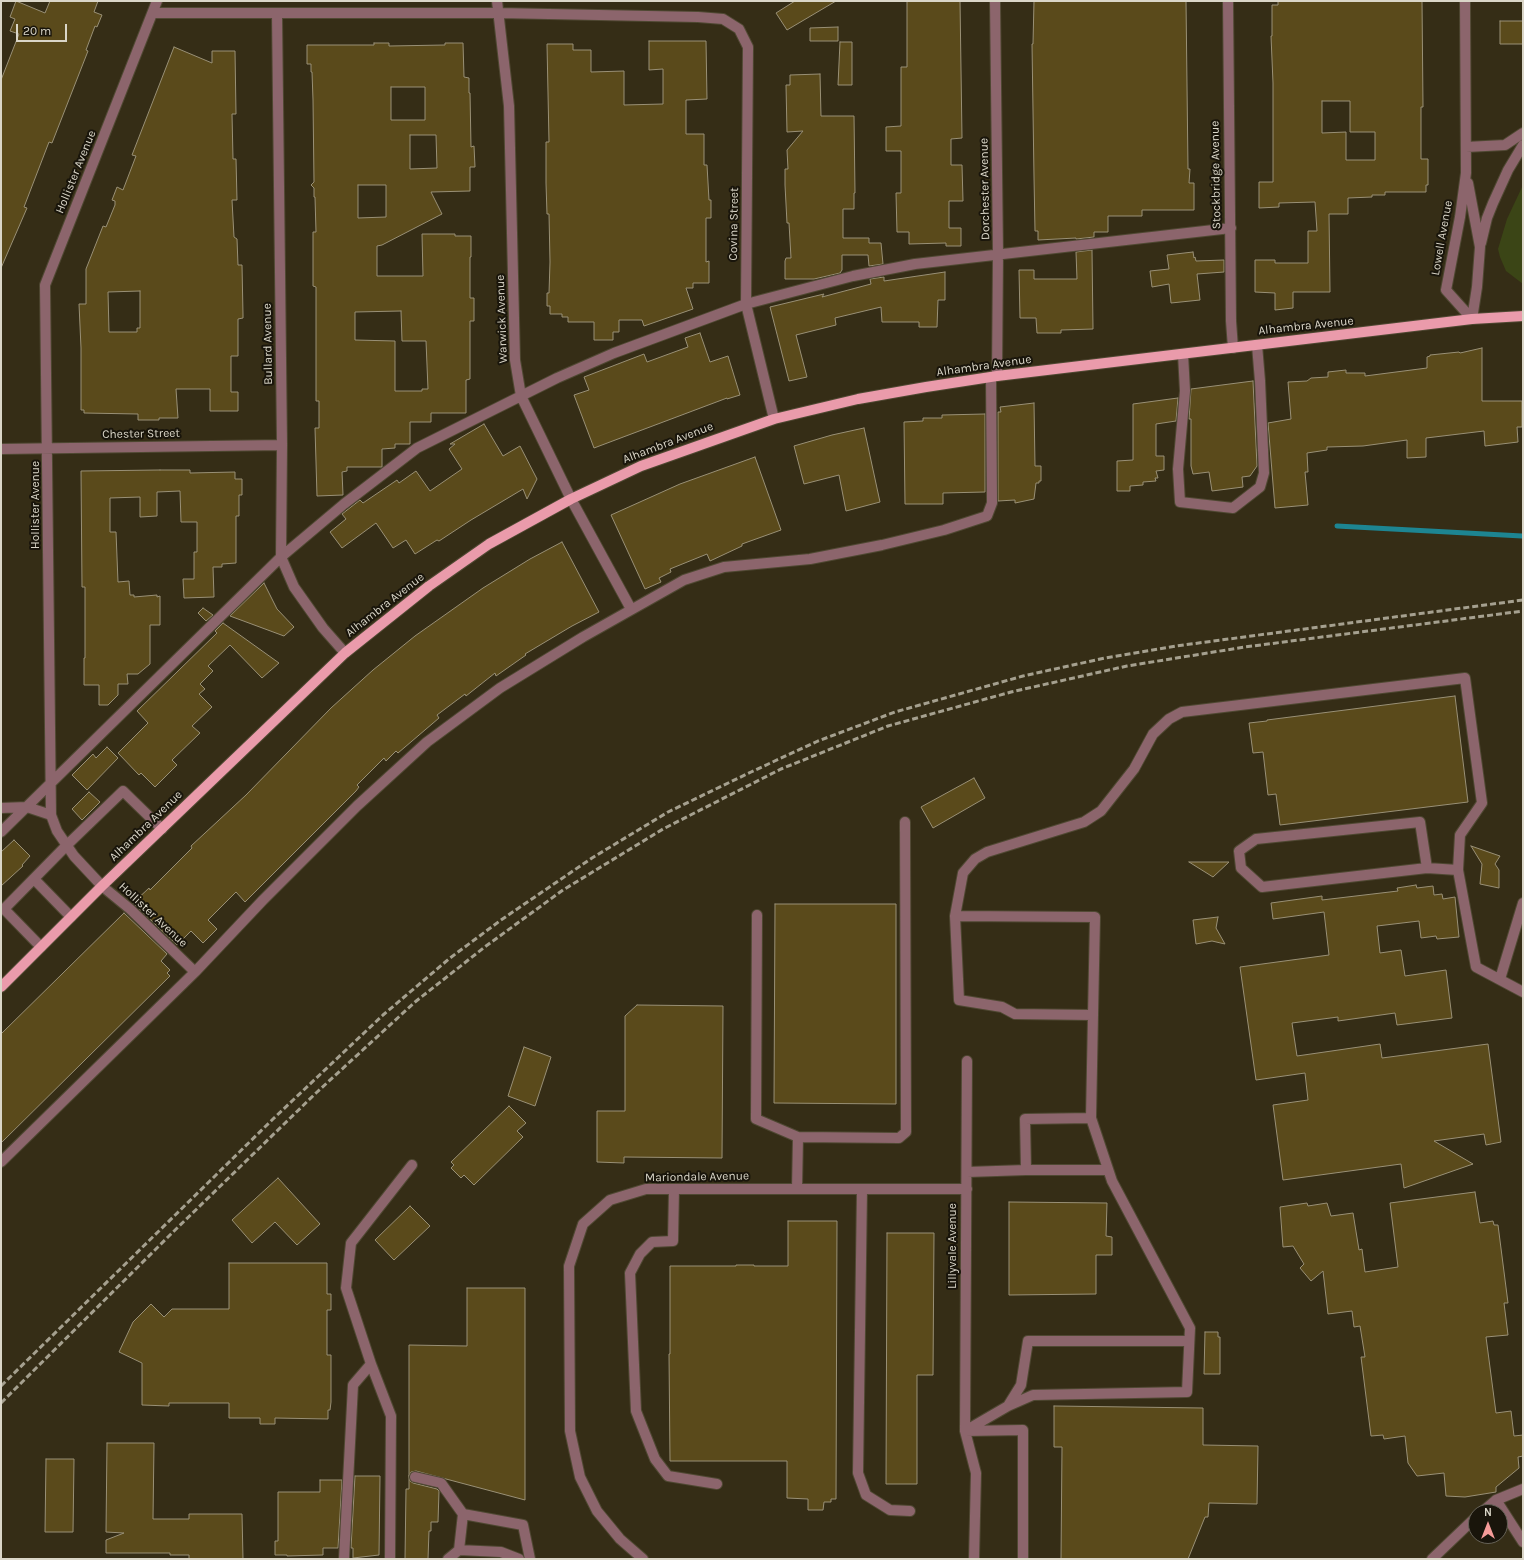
<!DOCTYPE html>
<style>
body{margin:0}
#map{position:relative;width:1524px;height:1560px;overflow:hidden;background:#352d16;font-family:Karla,sans-serif}
canvas{display:block}
.frame{position:absolute;inset:0;border:2px solid #dad6c8;pointer-events:none}
.north{position:absolute;left:1468px;top:1504px;width:40px;height:40px;box-sizing:border-box;background:#19150b;border:1px solid #666257;border-radius:50%;rotate:0deg;font-size:11px;font-weight:700;line-height:16px;text-align:center;color:#dad6c8}
.north::after{content:'';display:block;margin:auto;width:14px;height:18px;background:#f59b98;clip-path:polygon(50% 0,100% 100%,50% 72%,0 100%)}
.scale{position:absolute;left:16px;top:24px;width:51px;height:18px;box-sizing:border-box;border:2px solid #dad6c8;border-top:0;padding-left:5px;font-size:12px;line-height:14px;white-space:nowrap;color:#dad6c8;-webkit-text-stroke:3px #19150b;paint-order:stroke}
</style>
<div id="map">
<canvas width="1524" height="1560"></canvas>
<div class="frame"></div>
<div class="north">N</div>
<div class="scale">20 m</div>
</div>
<script>
const ctx = document.querySelector('canvas').getContext('2d');
ctx.lineJoin = 'round';
function fillPath(path, color) { ctx.fillStyle = color; ctx.fill(path, 'evenodd'); }
const poly = rows => new Path2D(rows.map(r => 'M' + r).join(''));
function strokePath(path, color, width, dash) { ctx.strokeStyle = color; ctx.lineWidth = width; ctx.lineCap = dash ? 'butt' : 'round'; ctx.setLineDash(dash || []); ctx.stroke(path); }
function write(font, color, halo, rows, align = 'center') {
  ctx.font = font + ' Karla,sans-serif'; ctx.lineWidth = 4; ctx.setLineDash([]); ctx.textBaseline = 'middle'; ctx.strokeStyle = halo; ctx.fillStyle = color; for (const [text, x, y, turn = 0] of rows) {
    ctx.save(); ctx.translate(x, y); ctx.rotate((+turn || 0) * Math.PI / 180); ctx.textAlign = isNaN(turn) ? turn : align; if (halo) ctx.strokeText(text, 0, 0); ctx.fillText(text, 0, 0); ctx.restore();
  }
}
const green = poly([
 [1523,185,1523,284,1506,271,1500,257,1498,249,1507,219]
]);
const stream = poly([
 [1337,526,1522,536]
]);
const building = poly([
 [16,1,45,13,50,1,98,1,94,12,102,15,97,27,95,26,86,50,88,51,52,143,49,142,24,207,27,208,1,268,1,80,19,34,10,31,15,19,10,17,16,1],
 [795,1,836,1,787,30,776,13,795,1],
 [907,1,960,1,962,138,951,139,951,165,962,165,963,201,949,201,949,228,961,228,961,246,946,246,946,243,909,244,909,232,897,232,896,193,901,193,901,151,886,151,886,127,901,126,901,67,907,67,907,1],
 [1034,1,1186,1,1188,169,1190,169,1189,183,1194,183,1194,210,1142,210,1142,216,1108,216,1108,232,1094,232,1094,237,1076,239,1076,238,1038,240,1038,231,1035,231,1034,177,1032,44,1033,44,1034,1],
 [1278,1,1422,1,1423,107,1421,107,1421,159,1428,159,1428,185,1426,185,1426,192,1385,192,1385,195,1372,195,1372,197,1348,198,1348,214,1329,214,1330,292,1293,292,1293,308,1275,310,1275,293,1255,292,1255,260,1275,260,1275,263,1308,263,1308,231,1317,231,1315,202,1279,203,1279,207,1259,208,1259,182,1273,182,1273,83,1271,36,1272,36,1272,5,1278,5,1278,1],
 [1322,101,1350,101,1350,132,1375,132,1375,160,1346,160,1346,132,1322,133,1322,101],
 [1500,21,1523,21,1523,44,1500,44,1500,21],
 [838,27,838,41,810,41,810,28,838,27],
 [649,41,706,41,707,99,686,100,686,134,704,134,704,165,707,165,709,200,711,200,711,218,706,218,706,262,709,261,709,283,693,283,693,288,686,288,693,309,644,326,642,320,619,320,619,332,613,332,613,340,594,340,594,322,568,322,568,317,562,317,562,314,550,314,550,306,547,306,547,293,549,293,550,262,549,214,547,214,546,183,546,142,549,142,547,44,573,44,573,50,591,50,591,72,624,71,624,105,663,104,663,69,649,70,649,41],
 [840,42,852,42,852,85,838,85,840,42],
 [374,43,389,43,389,46,445,45,445,43,463,43,464,77,469,78,469,93,470,93,471,147,474,146,475,167,470,167,470,191,431,192,442,214,382,245,377,246,377,276,423,276,422,234,455,234,455,236,471,236,471,257,470,257,470,298,474,298,474,321,470,321,470,379,466,380,466,413,431,413,431,422,410,422,410,444,395,444,395,448,382,449,382,467,347,467,347,471,342,472,343,495,317,496,315,428,319,428,319,401,316,401,316,287,313,286,313,232,316,232,315,197,314,197,314,188,311,185,314,182,313,100,312,72,311,72,311,64,307,64,307,45,374,45,374,43],
 [391,87,425,87,425,120,391,120,391,87],
 [410,135,436,135,437,168,410,169,410,135],
 [358,185,386,185,386,217,358,218,358,185],
 [401,311,402,341,426,341,428,389,422,389,422,391,395,391,395,341,355,340,355,312,401,311],
 [174,47,212,63,212,51,235,51,236,114,232,114,233,159,236,159,237,200,232,200,234,237,237,239,238,265,242,265,243,315,243,318,238,319,238,356,231,356,231,392,238,392,238,411,210,411,210,389,176,389,178,418,159,418,159,420,138,420,138,414,84,413,84,410,81,410,81,348,79,304,86,304,86,269,103,226,106,227,115,205,115,201,112,200,117,187,123,190,136,156,132,155,174,47],
 [140,291,140,328,137,328,137,332,109,332,108,292,140,291],
 [820,74,821,116,854,116,855,193,854,193,854,209,843,209,843,238,869,238,869,243,881,243,883,264,869,266,868,255,842,255,842,270,840,273,814,279,785,279,785,261,786,258,791,258,789,223,787,223,785,185,785,169,788,169,787,150,803,131,787,132,786,85,790,85,790,75,820,74],
 [1092,250,1093,329,1061,330,1061,333,1037,333,1036,318,1020,318,1019,270,1034,270,1034,279,1077,279,1076,252,1092,250],
 [1193,252,1194,258,1195,257,1196,261,1224,260,1224,272,1197,274,1200,300,1171,303,1169,284,1152,287,1150,271,1169,269,1167,255,1193,252],
 [945,272,945,300,938,300,937,327,919,327,919,322,882,322,881,307,835,318,836,325,796,335,807,377,789,381,770,307,824,294,822,297,871,284,870,279,884,277,884,281,945,272],
 [700,333,710,362,728,356,740,395,727,399,727,398,594,448,574,395,589,390,584,377,644,354,647,362,688,347,685,338,700,333],
 [1482,348,1482,401,1522,401,1522,427,1517,427,1518,442,1485,446,1484,431,1426,438,1426,457,1407,458,1407,440,1363,446,1327,447,1327,450,1307,453,1308,472,1305,472,1308,505,1275,508,1268,423,1291,419,1288,382,1307,381,1311,378,1328,377,1328,372,1346,370,1346,373,1365,373,1365,376,1427,368,1427,357,1430,356,1430,355,1459,352,1460,353,1482,348],
 [1253,381,1257,466,1250,476,1242,477,1243,487,1212,491,1209,472,1193,474,1191,466,1191,419,1189,419,1191,389,1253,381],
 [1178,398,1176,421,1156,424,1156,456,1164,456,1164,470,1156,471,1158,478,1155,478,1156,481,1143,482,1143,485,1130,486,1130,491,1117,491,1117,461,1133,460,1133,404,1178,398],
 [1034,403,1035,466,1041,466,1041,481,1039,481,1039,483,1036,483,1034,499,1015,503,1015,500,998,501,998,412,1001,412,1000,407,1034,403],
 [985,414,985,492,943,493,943,504,905,504,904,422,923,421,923,418,942,418,942,415,985,414],
 [484,424,503,456,520,446,537,479,527,499,523,489,471,520,439,541,437,540,415,554,406,540,393,548,376,523,342,548,330,532,346,519,342,514,360,500,363,503,397,480,399,483,416,471,430,491,462,469,449,449,455,444,450,444,484,424],
 [864,428,880,502,846,511,839,475,804,484,794,446,832,435,864,428],
 [755,457,781,530,742,544,742,546,710,561,707,554,670,569,671,572,659,578,661,582,645,589,611,515,680,484,755,457],
 [160,470,190,470,190,473,235,472,235,479,242,479,242,495,239,495,239,516,236,516,236,563,222,564,222,567,213,567,214,597,184,598,183,579,194,579,194,552,197,552,197,522,181,522,180,491,157,492,157,516,140,517,140,497,110,498,110,532,116,532,118,582,129,581,130,595,134,595,134,597,157,595,157,597,160,596,160,625,150,625,150,664,138,674,127,674,128,684,118,684,118,695,108,705,99,705,99,685,84,685,84,658,85,658,85,587,82,587,81,471,160,470],
 [562,542,599,612,572,626,525,654,526,655,496,676,495,673,466,696,465,694,437,715,439,718,398,753,396,751,386,761,384,758,357,785,359,787,356,791,245,902,236,892,208,920,217,929,203,943,191,931,177,945,133,903,149,888,150,890,192,848,191,846,246,795,331,708,373,670,415,636,483,588,530,559,562,542],
 [264,583,277,609,294,627,284,636,230,616,264,583],
 [203,608,213,615,206,621,198,613,203,608],
 [223,623,279,663,262,678,230,645,208,666,213,671,200,684,205,689,199,694,212,707,192,726,200,733,172,760,177,765,155,787,141,773,139,775,118,753,148,723,137,711,217,633,215,631,223,623],
 [1455,696,1468,802,1280,825,1276,794,1268,795,1263,752,1253,753,1249,723,1267,721,1267,720,1455,696],
 [107,747,118,758,87,790,72,775,93,754,96,758,107,747],
 [974,778,985,798,933,828,921,807,974,778],
 [89,792,100,802,82,820,72,809,89,792],
 [14,840,30,856,22,865,23,866,1,886,1,852,14,840],
 [1471,846,1500,856,1495,864,1499,870,1499,888,1480,884,1482,864,1471,846],
 [1189,862,1229,862,1213,877,1189,862],
 [1416,885,1417,888,1433,886,1434,895,1442,894,1443,899,1455,897,1459,937,1437,939,1436,936,1421,938,1419,921,1377,926,1380,953,1401,950,1405,976,1446,970,1452,1018,1397,1025,1395,1013,1338,1021,1338,1017,1292,1023,1297,1056,1380,1044,1382,1058,1488,1044,1501,1142,1486,1145,1484,1134,1434,1141,1473,1164,1404,1188,1401,1164,1283,1180,1273,1105,1308,1100,1305,1073,1256,1080,1240,967,1329,955,1324,912,1273,919,1271,903,1322,896,1322,900,1398,891,1397,888,1416,885],
 [775,904,896,904,896,1104,774,1103,775,904],
 [124,913,167,954,161,961,170,970,167,973,170,976,1,1143,1,1034,124,913],
 [1218,917,1216,928,1225,944,1212,941,1196,944,1193,920,1218,917],
 [637,1005,723,1006,722,1158,624,1157,624,1163,597,1162,597,1111,625,1111,625,1016,637,1005],
 [524,1047,551,1057,535,1106,508,1096,524,1047],
 [509,1106,526,1123,517,1131,523,1137,474,1185,464,1175,461,1178,451,1168,454,1165,451,1162,509,1106],
 [278,1178,320,1224,297,1245,275,1222,252,1243,232,1220,278,1178],
 [1475,1192,1480,1223,1493,1221,1494,1225,1498,1225,1508,1303,1504,1303,1508,1335,1486,1337,1496,1413,1511,1411,1514,1436,1523,1435,1523,1456,1518,1457,1519,1468,1496,1487,1496,1492,1465,1497,1446,1496,1444,1473,1417,1476,1408,1463,1405,1436,1384,1439,1383,1435,1371,1436,1361,1357,1365,1357,1360,1326,1354,1327,1352,1311,1328,1314,1323,1271,1311,1281,1300,1268,1304,1264,1293,1246,1283,1247,1280,1207,1307,1203,1308,1206,1327,1203,1331,1216,1353,1213,1359,1250,1362,1249,1365,1272,1398,1267,1390,1203,1475,1192],
 [1009,1202,1107,1203,1106,1236,1112,1237,1112,1255,1096,1255,1096,1294,1009,1295,1009,1202],
 [410,1206,430,1226,394,1260,375,1240,410,1206],
 [788,1221,837,1221,836,1499,831,1499,831,1502,824,1502,823,1510,808,1510,808,1499,787,1498,787,1461,670,1461,669,1354,670,1354,670,1266,736,1266,736,1265,754,1265,754,1266,788,1266,788,1221],
 [887,1233,934,1233,933,1375,917,1375,917,1484,886,1484,887,1233],
 [229,1263,327,1263,327,1294,331,1294,331,1310,327,1310,327,1355,331,1355,331,1402,330,1410,328,1410,328,1419,275,1418,275,1424,260,1424,260,1418,229,1418,229,1403,169,1403,169,1406,142,1405,142,1363,119,1352,133,1322,151,1304,164,1317,172,1309,229,1309,229,1263],
 [467,1288,525,1288,525,1500,416,1471,411,1472,409,1476,409,1345,467,1346,467,1288],
 [1205,1332,1218,1332,1218,1337,1220,1337,1220,1374,1204,1374,1205,1332],
 [1054,1406,1203,1408,1203,1445,1258,1446,1257,1504,1209,1503,1208,1517,1205,1517,1188,1559,1061,1559,1062,1447,1054,1447,1054,1406],
 [107,1443,154,1443,153,1519,189,1519,189,1514,242,1514,243,1559,189,1559,189,1555,170,1555,170,1553,106,1553,106,1540,124,1533,106,1532,107,1443],
 [46,1459,74,1459,73,1532,45,1532,46,1459],
 [355,1476,380,1476,379,1555,353,1558,353,1548,351,1548,355,1476],
 [409,1476,410,1481,413,1483,437,1489,439,1491,438,1522,431,1522,431,1531,429,1531,428,1559,405,1559,406,1489,409,1489,409,1476],
 [320,1480,342,1480,338,1548,323,1548,323,1555,287,1556,287,1555,275,1555,275,1541,278,1541,278,1492,320,1492,320,1480]
]);
const minor = poly([
 [157,1,45,285,51,815,57,831,74,856,102,886,130,909,195,972],
 [497,1,509,106,515,360,521,396,571,499,631,609],
 [995,1,998,254,997,376],
 [1228,1,1231,321,1233,348],
 [1465,1,1466,173,1460,217,1446,290,1472,319],
 [153,13,499,13,698,17,723,19,739,29,748,47,746,304,774,419],
 [277,14,282,445,281,557,294,587,323,628,345,653],
 [1466,147,1505,145,1523,133],
 [1468,183,1480,247,1477,287,1472,319],
 [1481,243,1487,218,1493,203,1508,170,1523,145],
 [1183,354,1185,391,1178,469,1180,502,1233,508,1260,487,1264,473,1260,381,1257,345],
 [1,449,282,445],
 [1,808,27,807,51,815],
 [1,832,281,557,344,504,417,448,557,378,614,353,746,304,853,276,915,264,1231,228],
 [1427,868,1420,822,1256,839,1239,851,1241,868,1262,887,1427,868,1458,870,1476,967,1523,992],
 [34,879,71,917],
 [757,915,756,1119,798,1137,797,1189],
 [955,916,1095,917,1093,1015],
 [41,947,4,909,67,845,123,791,162,829],
 [1500,979,1523,903],
 [798,1137,899,1138,906,1132,905,822],
 [1,1162,195,972,263,900,357,806,427,742,500,688,583,637,684,580,724,567,810,559,882,545,944,530,987,516,992,503,991,378],
 [1026,1170,1108,1170],
 [967,1172,1026,1170,1025,1119,1091,1118,1093,1015,1015,1014,1002,1007,959,1000,955,916,963,873,975,859,987,852,1084,822,1101,811,1134,769,1153,734,1169,719,1182,712,1465,678,1482,803,1460,835,1458,870],
 [674,1189,673,1241,652,1242,640,1254,630,1273,636,1411,655,1459,668,1476,717,1484],
 [862,1189,858,1473,866,1495,890,1510,910,1511],
 [371,1364,391,1416,390,1559],
 [1008,1406,1021,1385,1028,1341,1189,1341],
 [965,1431,1008,1406,1033,1395,1187,1392,1190,1328,1112,1181,1091,1118],
 [965,1431,967,1061],
 [415,1477,441,1483,463,1514,523,1525,530,1559],
 [1496,1500,1523,1489],
 [1482,1512,1496,1500,1523,1542],
 [459,1550,463,1514],
 [344,1559,353,1385,371,1364,346,1288,351,1243,412,1165],
 [448,1559,459,1550,501,1552,519,1559],
 [643,1559,620,1539,597,1511,580,1477,570,1431,569,1266,583,1224,610,1200,646,1189,967,1189],
 [974,1559,976,1473,965,1431,1023,1430,1023,1559],
 [1432,1559,1476,1517]
]);
const major = poly([
 [1,987,102,886,345,653,429,586,489,544,571,499,641,466,774,419,858,399,926,387,997,376,1472,319,1523,316]
]);
const rail = poly([
 [1,1386,273,1119,383,1015,450,958,501,920,592,858,668,812,751,772,818,741,895,712,1023,676,1105,658,1176,646,1523,600],
 [1,1403,171,1234,316,1093,415,1002,486,946,563,890,663,829,781,769,888,726,1011,692,1127,666,1245,647,1523,611]
]);
const streetNames = [
 ["Hollister Avenue",76,172,-68],
 ["Stockbridge Avenue",1216,175,-91],
 ["Dorchester Avenue",985,189,-91],
 ["Covina Street",734,224,-89],
 ["Lowell Avenue",1442,238,-80],
 ["Warwick Avenue",502,319,-92],
 ["Alhambra Avenue",1306,326,-6],
 ["Bullard Avenue",268,344,-91],
 ["Alhambra Avenue",984,366,-8],
 ["Chester Street",141,434,-1],
 ["Alhambra Avenue",668,443,-21],
 ["Hollister Avenue",36,505,-90],
 ["Alhambra Avenue",385,605,-38],
 ["Alhambra Avenue",146,826,-44],
 ["Hollister Avenue",153,915,43],
 ["Mariondale Avenue",697,1177,-1],
 ["Lillyvale Avenue",953,1246,-90]
];
fillPath(green, '#3b4516');
strokePath(stream, '#1d8592', 5);
fillPath(building, '#5a4a1b');
strokePath(building, '#999076', 1);
strokePath(minor, '#4f4832', 12);
strokePath(major, '#4f4832', 12);
strokePath(minor, '#8c656c', 10);
strokePath(major, '#ea9bab', 10);
strokePath(rail, '#a5a08f', 3, [6, 3]);
write('12px', '#dad6c8', '#19150b', streetNames);
</script>
